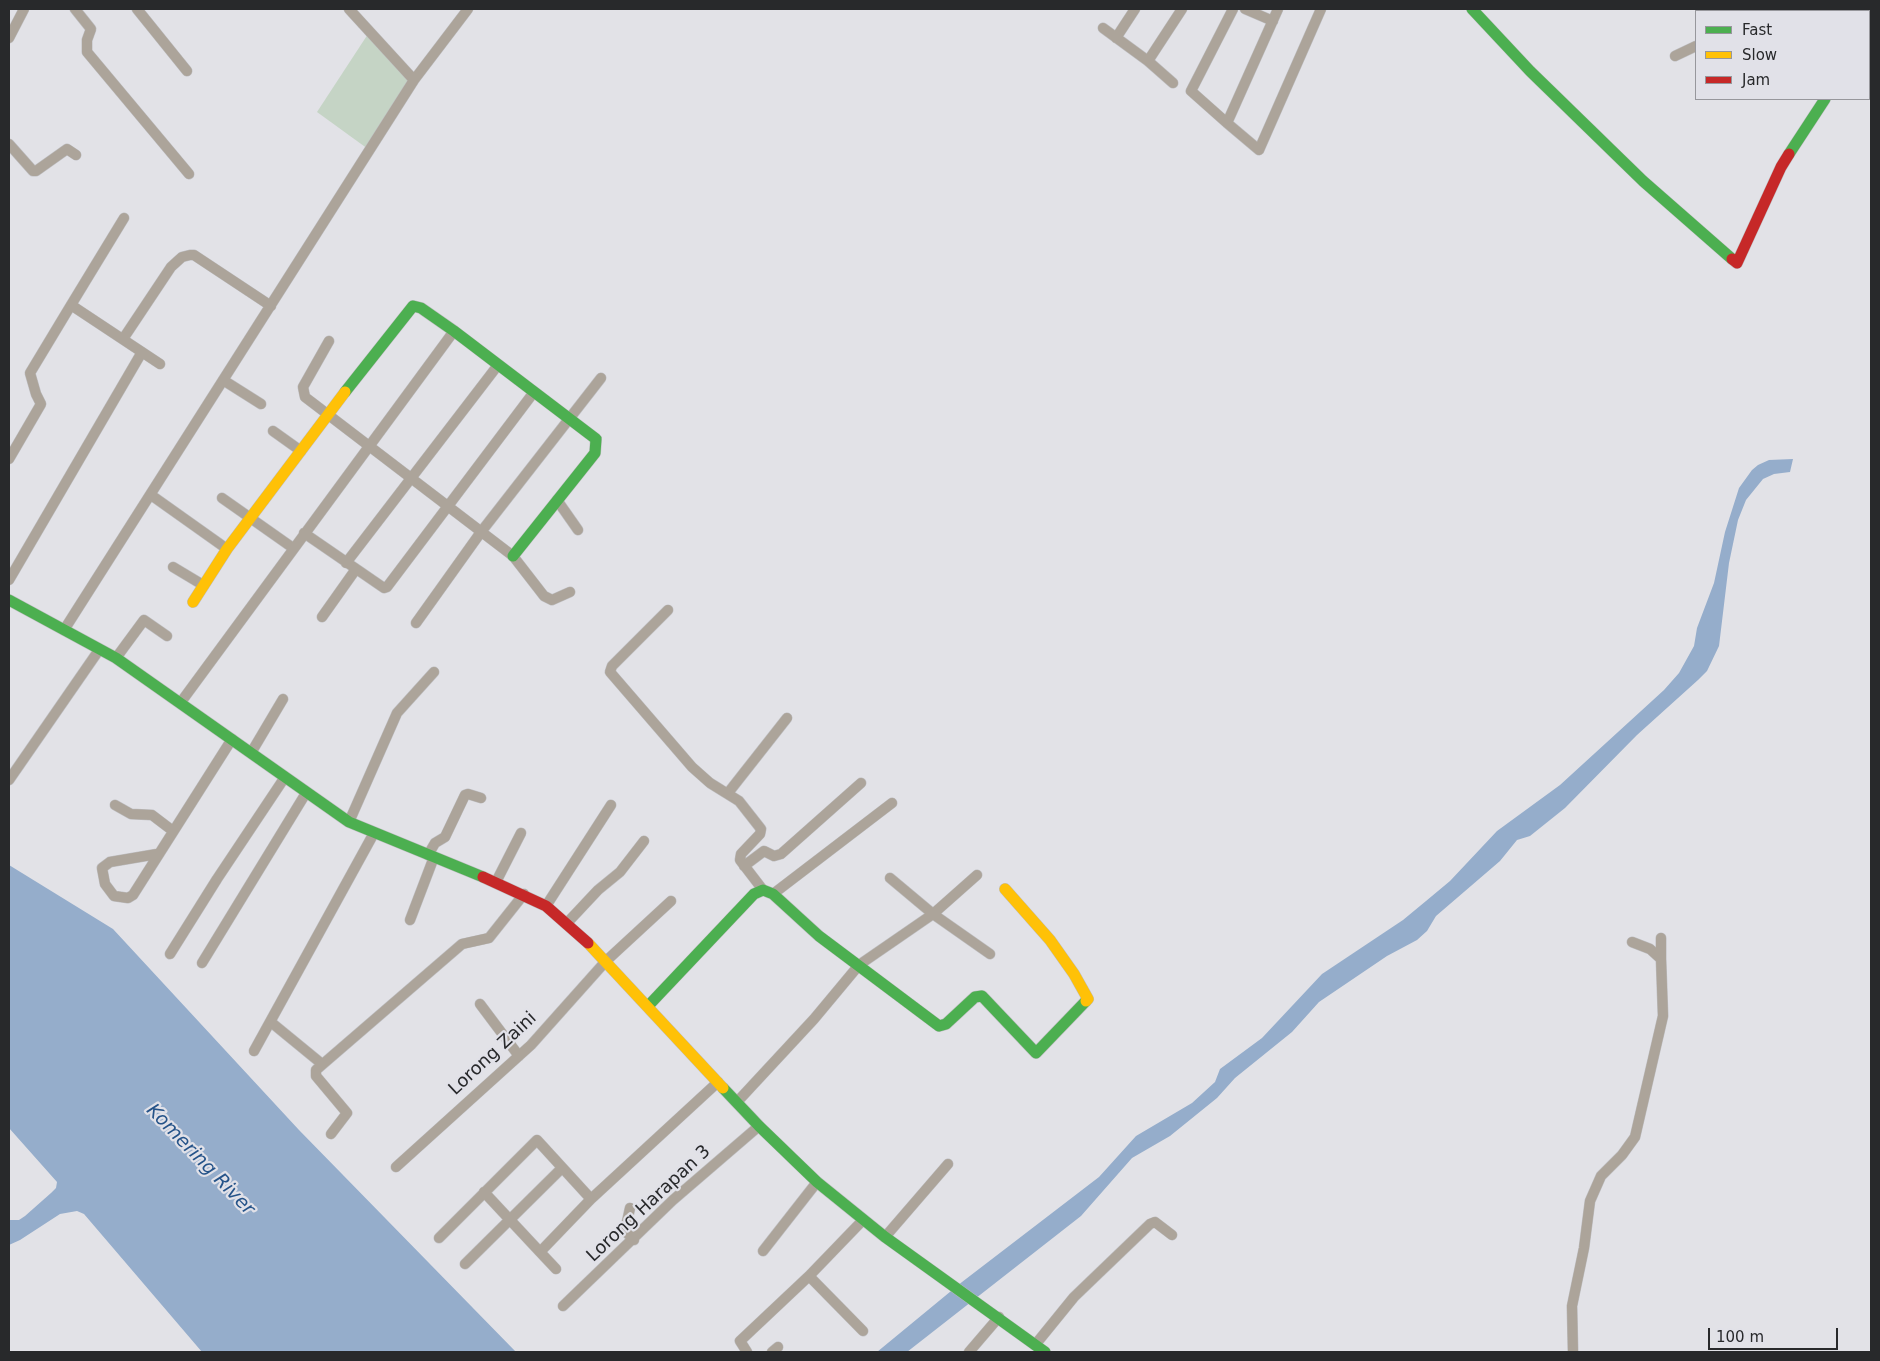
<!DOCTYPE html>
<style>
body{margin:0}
#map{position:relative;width:1880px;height:1361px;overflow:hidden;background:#e2e2e7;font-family:"DejaVu Sans",sans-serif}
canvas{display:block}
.frame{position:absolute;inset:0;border:10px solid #28292b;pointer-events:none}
.legend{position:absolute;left:1695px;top:10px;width:175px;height:90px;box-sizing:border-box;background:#e1e1e8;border:1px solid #97979c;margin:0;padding:6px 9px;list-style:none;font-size:15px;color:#28292b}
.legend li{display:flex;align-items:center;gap:10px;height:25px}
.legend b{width:25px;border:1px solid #97979c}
.scale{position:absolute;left:1708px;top:1328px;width:130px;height:22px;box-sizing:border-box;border:2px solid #28292b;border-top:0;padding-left:6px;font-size:15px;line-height:18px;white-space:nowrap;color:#28292b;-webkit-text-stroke:4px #e1e1e8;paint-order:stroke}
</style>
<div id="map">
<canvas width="1880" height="1361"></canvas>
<div class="frame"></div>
<ul class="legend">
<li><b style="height:6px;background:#4caf50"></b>Fast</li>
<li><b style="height:6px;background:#ffc107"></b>Slow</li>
<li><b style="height:6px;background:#c62828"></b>Jam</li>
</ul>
<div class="scale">100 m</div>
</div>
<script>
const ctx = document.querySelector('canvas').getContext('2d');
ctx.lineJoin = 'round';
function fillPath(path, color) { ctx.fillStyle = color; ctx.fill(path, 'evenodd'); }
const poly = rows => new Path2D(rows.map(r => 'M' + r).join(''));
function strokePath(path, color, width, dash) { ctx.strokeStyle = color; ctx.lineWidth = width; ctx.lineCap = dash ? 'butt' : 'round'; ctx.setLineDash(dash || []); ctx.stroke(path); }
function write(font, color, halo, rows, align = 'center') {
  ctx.font = font + ' "DejaVu Sans",sans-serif'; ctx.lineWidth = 4.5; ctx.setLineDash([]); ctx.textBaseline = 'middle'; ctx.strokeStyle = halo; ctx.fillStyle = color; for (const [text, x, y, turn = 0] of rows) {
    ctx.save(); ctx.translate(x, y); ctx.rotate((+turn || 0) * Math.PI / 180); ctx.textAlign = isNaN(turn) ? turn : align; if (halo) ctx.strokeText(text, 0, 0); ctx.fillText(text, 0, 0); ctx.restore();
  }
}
const green = poly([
 [368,34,410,82,368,149,317,112]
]);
const water = poly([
 [1793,459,1790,472,1774,474,1763,479,1746,500,1738,520,1729,563,1719,646,1707,671,1698,680,1637,735,1565,808,1530,836,1517,840,1500,861,1436,916,1427,931,1417,940,1387,956,1319,1002,1292,1032,1235,1078,1217,1098,1170,1136,1132,1158,1081,1216,907,1352,877,1352,962,1282,1099,1177,1136,1136,1192,1103,1215,1082,1220,1069,1262,1038,1322,974,1403,920,1426,901,1450,881,1497,831,1560,785,1664,690,1679,673,1694,646,1697,628,1714,583,1725,532,1739,488,1752,470,1758,465,1769,460],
 [9,865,113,929,299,1130,516,1352,202,1352,84,1214,77,1211,60,1214,20,1240,9,1245,9,1220,19,1220,25,1216,51,1193,56,1188,57,1182,9,1128]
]);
const street = poly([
 [75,9,91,29,87,40,87,52,189,174],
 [137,9,187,71],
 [349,9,414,80],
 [1245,9,1273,21],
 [1278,9,1227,123,1259,150,1321,9],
 [1723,9,1725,11],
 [1103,28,1148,61],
 [9,38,24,9],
 [1116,38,1135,9],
 [1869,43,1871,40],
 [1675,56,1696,46],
 [1173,83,1148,61,1182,9],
 [1227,123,1191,91,1233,9],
 [9,144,33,171,36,171,67,149,76,155],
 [124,218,71,305,160,364],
 [123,339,171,267,182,257,190,255,194,255,271,306],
 [329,341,303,387,305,397,513,556,544,596,552,600,570,592],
 [223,380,261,404],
 [273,431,301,451],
 [9,459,41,404,36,394,30,373,71,305],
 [151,495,227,549],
 [222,498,293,548],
 [557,500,578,530],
 [304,533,384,588,387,587,534,392],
 [346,563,498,365],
 [173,567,203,585],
 [9,580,142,352],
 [668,610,612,666,610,672,692,767,710,783,739,801,761,829,760,834,741,854,740,860,763,890],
 [322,617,356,569],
 [416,623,481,532,601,378],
 [64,630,414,80,468,9],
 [116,658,144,620,167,636],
 [181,702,454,331],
 [251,753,283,699],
 [9,780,99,650],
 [728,793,787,718],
 [115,805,131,814,152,815,173,831],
 [349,822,397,713,434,672],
 [157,854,110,862,102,868,105,884,114,896,128,898,133,895,232,739],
 [428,855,435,843,445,837,465,795,468,794,481,798],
 [744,866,764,851,774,856,781,854,861,783],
 [890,878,933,914,990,954],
 [496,882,521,833],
 [773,894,892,803],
 [546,906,611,805],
 [410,920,434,857],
 [567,923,598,890,620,872,644,841],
 [1661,938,1661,959],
 [170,954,217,879,285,777],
 [202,963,306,793],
 [480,1004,519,1056],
 [272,1023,322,1064],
 [254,1051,374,833],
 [737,1102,814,1019,859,965,933,914,977,875],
 [331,1134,347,1113,316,1076,316,1070,462,944,489,938,524,894],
 [396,1167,531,1045,606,961,671,901],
 [484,1192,540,1252,591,1199,718,1082],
 [630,1208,625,1231,634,1240],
 [885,1237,948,1164],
 [439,1238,537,1140,591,1199],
 [763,1251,817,1182],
 [540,1252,556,1269],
 [465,1264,562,1168],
 [809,1276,863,1331],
 [563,1306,673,1200,759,1126],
 [1035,1345,1074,1297,1150,1224,1155,1222,1172,1235],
 [747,1352,740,1341,809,1276,863,1220],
 [772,1352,778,1347],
 [969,1352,999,1317],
 [1573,1352,1572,1306,1584,1248,1590,1201,1601,1176,1622,1155,1635,1137,1663,1016,1661,959,1650,949,1632,942]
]);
const fast = poly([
 [1472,9,1530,71,1643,181,1732,259],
 [1789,154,1825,99],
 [345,392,413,306,421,308,454,331,596,439,595,453,513,556],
 [9,600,116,658,349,822,483,877],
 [649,1005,754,894,763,890,773,894,819,936,939,1026,946,1024,975,997,982,996,1036,1053,1086,1001],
 [723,1088,759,1126,817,1182,885,1237,1045,1352]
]);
const slow = poly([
 [193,602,227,549,345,392],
 [1005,889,1050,940,1074,974,1088,999,1086,1001],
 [588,943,723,1088]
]);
const jam = poly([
 [1732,259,1737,263,1781,167,1789,154],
 [483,877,546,906,588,943]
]);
const streetNames = [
 ["Lorong Zaini",493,1054,-43],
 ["Lorong Harapan 3",649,1204,-43]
];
const waterNames = [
 ["Komering River",200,1160,46]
];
fillPath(green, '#c5d4c5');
fillPath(water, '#95adcb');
strokePath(street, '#bebec1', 11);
strokePath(fast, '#bebec1', 12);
strokePath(slow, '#bebec1', 12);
strokePath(jam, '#bebec1', 12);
strokePath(street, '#aca49a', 10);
strokePath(fast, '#4caf50', 11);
strokePath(slow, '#ffc107', 11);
strokePath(jam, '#c62828', 11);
write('18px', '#28292b', '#e1e1e8', streetNames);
write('italic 19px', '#255389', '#e1e1e8', waterNames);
</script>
